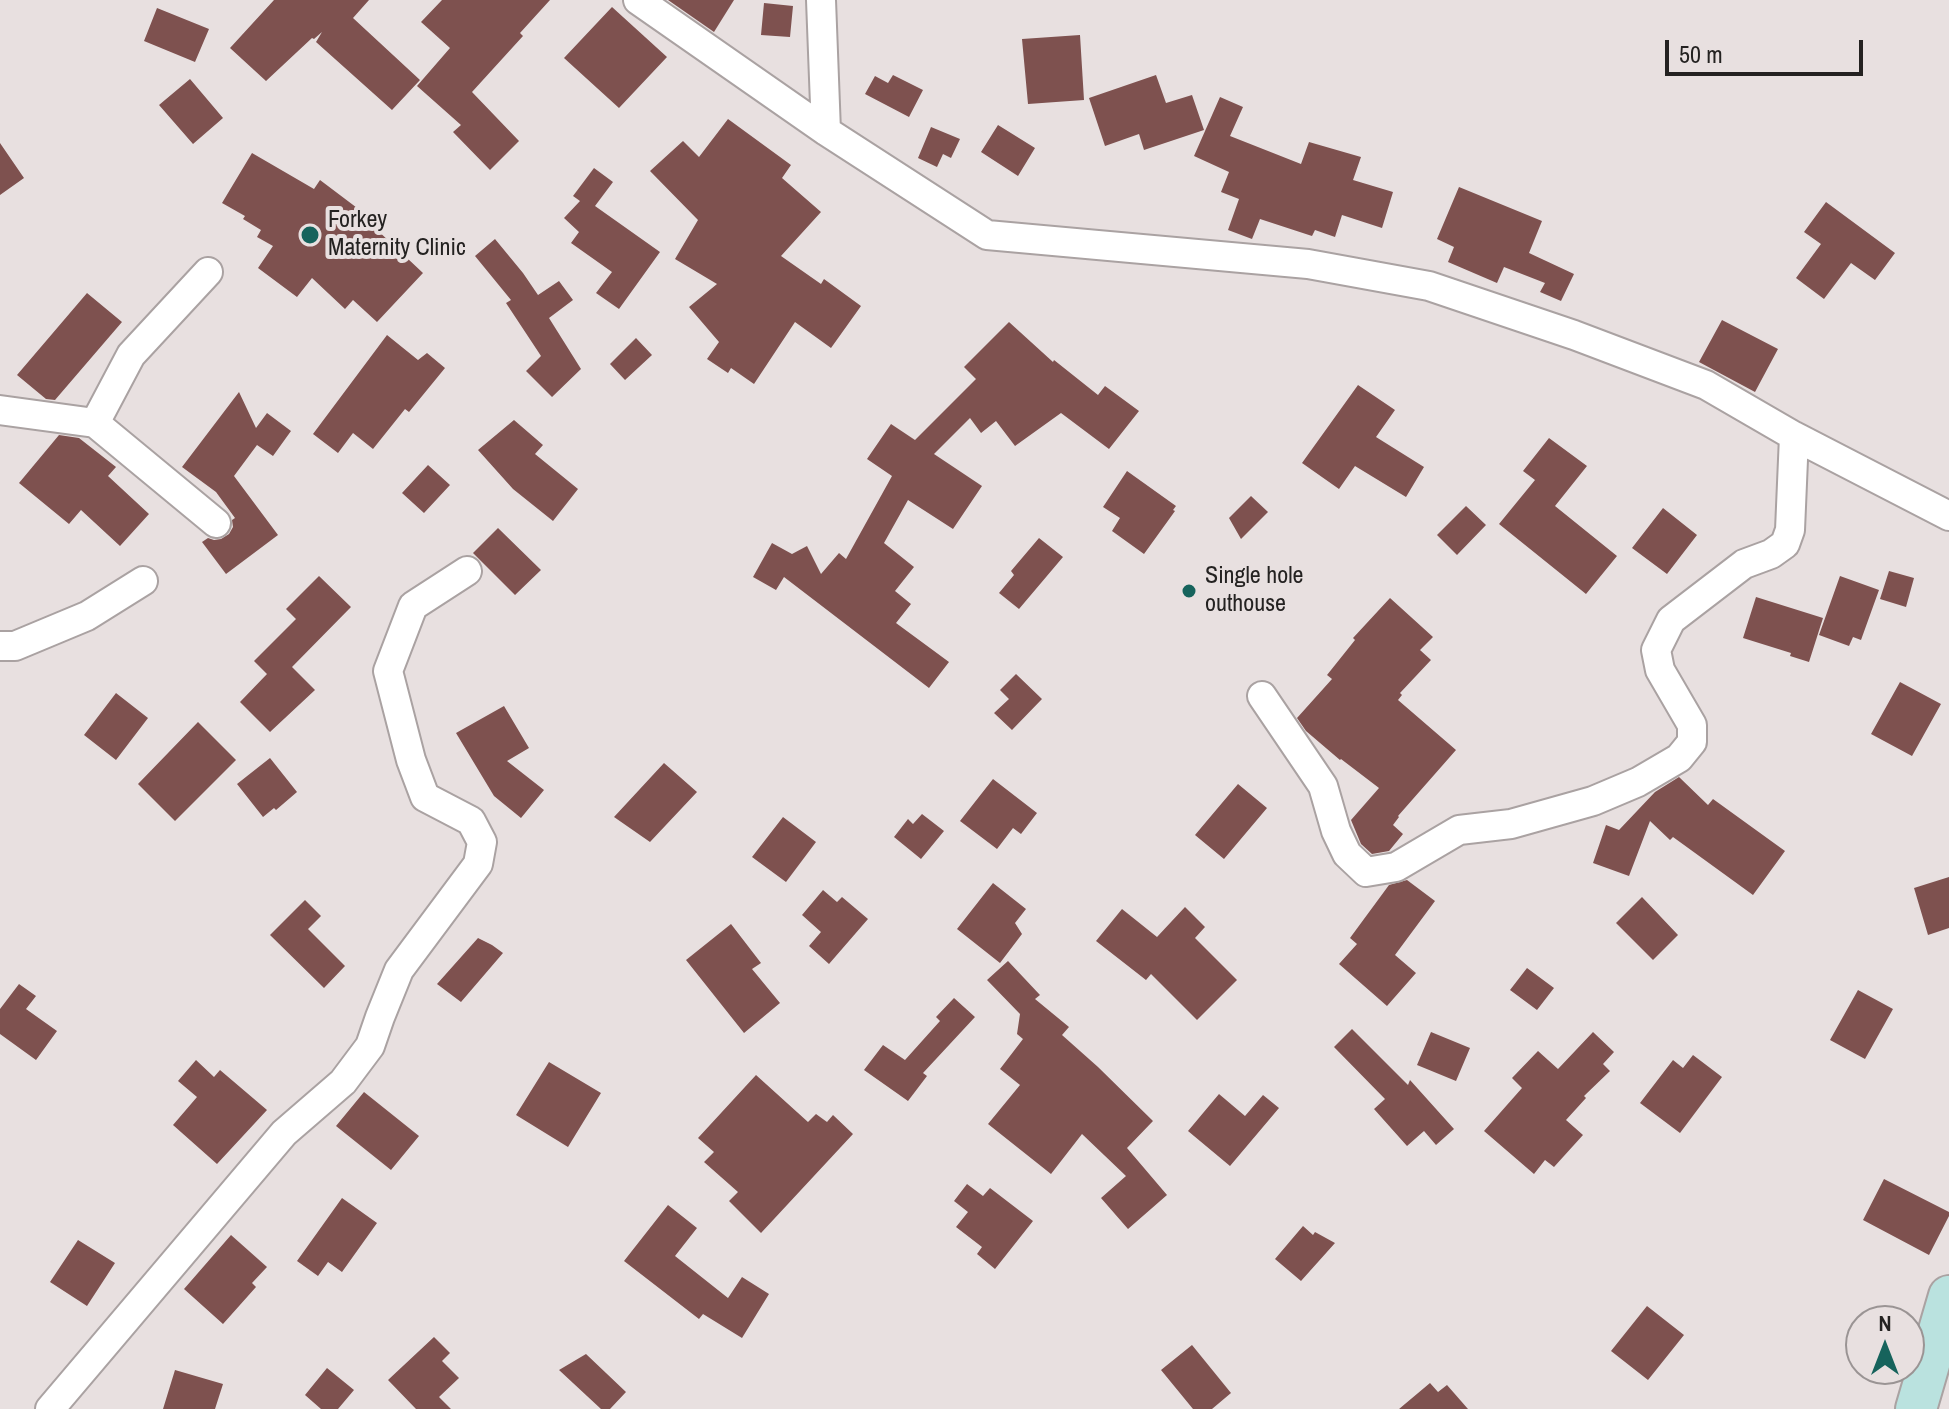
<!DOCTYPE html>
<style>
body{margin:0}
#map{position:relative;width:1949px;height:1409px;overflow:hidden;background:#e8e0e0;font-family:"Archivo Narrow",sans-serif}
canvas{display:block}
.north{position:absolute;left:1845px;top:1305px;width:80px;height:80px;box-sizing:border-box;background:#e8e0e0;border:2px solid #9a9494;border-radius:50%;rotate:0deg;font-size:22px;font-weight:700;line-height:32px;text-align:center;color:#242221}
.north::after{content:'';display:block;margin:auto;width:28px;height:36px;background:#16635c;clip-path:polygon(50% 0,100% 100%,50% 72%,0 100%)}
.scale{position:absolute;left:1665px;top:40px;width:198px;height:36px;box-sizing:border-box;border:4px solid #242221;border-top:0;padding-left:10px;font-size:24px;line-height:28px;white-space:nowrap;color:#242221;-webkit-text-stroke:6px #e8e0e0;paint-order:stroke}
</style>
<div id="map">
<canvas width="1949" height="1409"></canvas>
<div class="north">N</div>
<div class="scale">50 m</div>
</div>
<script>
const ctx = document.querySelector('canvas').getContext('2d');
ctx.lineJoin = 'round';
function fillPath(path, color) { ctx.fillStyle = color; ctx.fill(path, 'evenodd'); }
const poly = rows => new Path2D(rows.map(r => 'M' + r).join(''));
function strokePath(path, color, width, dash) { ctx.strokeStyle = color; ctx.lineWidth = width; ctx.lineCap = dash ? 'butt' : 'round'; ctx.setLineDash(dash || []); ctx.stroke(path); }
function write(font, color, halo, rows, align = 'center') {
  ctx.font = font + ' "Archivo Narrow",sans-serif'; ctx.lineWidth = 8; ctx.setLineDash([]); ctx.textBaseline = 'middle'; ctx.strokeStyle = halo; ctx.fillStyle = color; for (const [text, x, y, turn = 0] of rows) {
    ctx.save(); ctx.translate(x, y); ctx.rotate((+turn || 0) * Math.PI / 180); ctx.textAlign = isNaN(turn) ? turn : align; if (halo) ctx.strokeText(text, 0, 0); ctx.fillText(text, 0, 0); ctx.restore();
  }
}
const building = poly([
 [274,0,369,0,353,18,420,80,392,110,316,42,322,32,314,39,312,38,266,81,230,48],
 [442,0,550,0,520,33,523,36,472,92,519,141,490,170,453,132,461,125,417,86,450,48,421,22],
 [668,0,734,0,714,32],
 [764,3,793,6,790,37,761,35],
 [612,7,667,57,619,108,564,58],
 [157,8,209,29,195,62,144,41],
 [1080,35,1084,100,1028,104,1022,39],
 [893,75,923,90,909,117,865,94,875,76,888,83],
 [1156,75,1166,103,1192,95,1204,130,1144,150,1139,134,1105,146,1089,98],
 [190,79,223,118,193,144,159,105],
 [1220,97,1243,107,1230,136,1301,164,1309,142,1361,157,1353,180,1393,192,1382,228,1342,215,1335,237,1315,230,1312,236,1260,219,1252,239,1228,230,1239,199,1221,192,1229,172,1194,156],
 [728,119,791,165,782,178,821,212,781,256,821,284,824,279,861,306,831,348,795,322,754,384,731,368,728,373,707,359,719,342,689,307,717,284,675,259,698,220,650,171,683,141,699,157],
 [998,125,1035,148,1018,176,981,152],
 [931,127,960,139,951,158,943,154,937,167,918,158],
 [0,143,24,178,0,195],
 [252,153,314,189,320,180,377,223,374,227,423,273,377,322,353,300,345,309,312,278,297,297,258,268,273,246,257,237,261,230,243,219,245,216,222,203],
 [594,168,613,182,595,206,660,252,619,309,596,293,612,272,571,243,579,232,564,218,580,201,573,196],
 [1459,187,1542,221,1529,253,1574,274,1561,301,1540,292,1545,283,1504,267,1497,283,1448,262,1454,247,1437,239],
 [1826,202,1895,253,1875,280,1851,263,1824,299,1796,278,1821,244,1804,232],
 [495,239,523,273,538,295,559,281,573,300,549,318,581,369,552,397,526,371,541,356,506,303,511,300,475,256],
 [87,293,122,322,55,400,46,399,17,375],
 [1722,320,1778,349,1755,392,1699,362],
 [1009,322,1053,362,1054,360,1098,395,1105,386,1139,411,1109,449,1061,413,1015,446,996,421,981,433,970,418,934,454,982,486,953,529,908,500,884,543,914,567,895,591,911,604,896,623,949,662,929,688,784,577,776,590,753,577,772,543,792,554,807,546,821,574,839,553,846,559,892,476,867,459,891,424,915,440,976,379,964,367],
 [387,335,418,360,427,353,445,368,409,412,405,409,373,449,353,433,338,453,313,434],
 [636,338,652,355,625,380,610,364],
 [1358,385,1395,410,1376,437,1424,467,1406,497,1355,466,1339,489,1302,463],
 [239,392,256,428,267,413,291,431,273,456,257,445,234,476,278,535,226,574,202,542,208,538,214,540,221,539,229,534,233,527,232,520,235,518,216,492,182,467],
 [514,420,543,445,535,454,578,489,553,521,513,489,478,450],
 [59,435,79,438,116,467,108,476,149,514,120,546,81,510,69,524,19,483],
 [1549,438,1587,466,1555,506,1617,556,1586,594,1499,524,1535,480,1523,471],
 [428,465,450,485,424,513,402,493],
 [1127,471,1176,506,1173,510,1175,511,1144,554,1112,531,1120,518,1103,507],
 [1251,496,1268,512,1241,539,1229,518],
 [1466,506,1486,525,1457,555,1437,535],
 [1663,508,1697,535,1667,574,1632,548],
 [498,528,541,570,515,595,473,553],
 [1039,538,1063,557,1019,609,999,593,1014,575,1011,571],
 [1889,571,1914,578,1906,607,1880,599],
 [319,576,351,607,292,667,315,690,270,732,240,702,267,674,254,661,296,619,286,609],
 [1840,576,1879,590,1861,640,1853,637,1849,646,1819,635],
 [1756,597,1823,618,1809,662,1790,656,1791,653,1743,638],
 [1390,598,1433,637,1420,650,1431,660,1400,693,1402,695,1398,700,1456,750,1398,816,1399,817,1393,825,1403,834,1389,851,1372,854,1361,844,1351,820,1379,788,1341,759,1340,760,1306,731,1297,718,1332,679,1327,675,1355,640,1353,638],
 [1016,674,1042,699,1012,730,994,713,1009,699,1000,690],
 [1900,682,1941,704,1912,756,1871,734],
 [116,693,148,718,116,760,84,735],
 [504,706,529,748,507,761,544,790,521,818,494,796,456,733],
 [198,722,236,760,175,821,138,784],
 [270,758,297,792,276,810,274,808,263,817,237,784],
 [664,763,697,792,650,842,614,817],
 [1679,777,1708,805,1713,799,1785,851,1753,895,1673,837,1670,840,1650,821,1629,876,1593,863,1606,825,1619,830,1655,792],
 [993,779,1037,813,1021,834,1013,828,997,849,960,821],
 [1238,784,1267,808,1224,859,1195,835],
 [922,814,944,831,921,859,894,837,908,819,913,824],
 [783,817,816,842,786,882,752,857],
 [1949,877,1949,928,1928,935,1914,888],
 [1407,880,1435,901,1395,955,1416,973,1387,1006,1339,964,1357,944,1350,938,1389,885],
 [993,883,1026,909,1015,923,1022,934,1000,963,957,929],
 [823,890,837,902,842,897,868,919,829,964,809,946,821,932,802,915],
 [1642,897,1678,935,1653,960,1616,923],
 [305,900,321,916,308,929,345,966,324,988,270,935],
 [1185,907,1205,927,1195,938,1237,980,1197,1020,1151,974,1146,980,1096,941,1122,909,1157,937],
 [731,924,761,963,752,969,780,1003,744,1033,686,960],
 [478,938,492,945,503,953,461,1002,437,984],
 [1008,961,1040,995,1035,999,1069,1027,1062,1035,1098,1067,1153,1121,1127,1148,1167,1195,1128,1229,1101,1198,1126,1176,1082,1134,1051,1174,988,1124,1020,1085,1000,1069,1023,1039,1017,1034,1020,1014,987,980],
 [1527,968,1554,988,1537,1010,1510,990],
 [19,984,36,996,26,1009,57,1031,36,1060,0,1034,0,1009],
 [1858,990,1893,1009,1865,1059,1830,1040],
 [954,998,975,1017,923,1073,927,1076,908,1101,864,1070,883,1045,905,1060,940,1021,936,1017],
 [1352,1029,1408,1085,1410,1080,1454,1129,1436,1145,1424,1131,1407,1146,1374,1109,1385,1099,1334,1047],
 [1431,1032,1470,1048,1456,1081,1417,1065],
 [1593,1032,1614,1052,1603,1064,1610,1071,1584,1096,1586,1098,1566,1120,1583,1135,1554,1167,1545,1160,1534,1174,1484,1131,1522,1088,1512,1078,1538,1051,1558,1069],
 [1693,1055,1722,1077,1680,1133,1640,1103,1673,1060,1683,1068],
 [196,1060,214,1077,220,1070,267,1110,217,1164,173,1125,197,1097,178,1081],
 [549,1062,601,1093,568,1147,516,1115],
 [756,1075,808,1122,816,1114,827,1122,833,1115,853,1134,761,1233,729,1201,738,1192,704,1162,714,1152,698,1138],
 [364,1092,419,1136,391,1170,336,1126],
 [1219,1094,1245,1116,1263,1095,1279,1108,1230,1166,1188,1131],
 [1884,1179,1949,1212,1949,1216,1929,1255,1863,1220],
 [967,1184,983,1196,990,1188,1033,1221,995,1269,977,1254,982,1247,956,1227,968,1212,954,1201],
 [342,1198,377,1223,342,1272,328,1262,318,1276,297,1261],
 [668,1205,697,1228,675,1256,728,1298,742,1277,769,1294,742,1338,703,1314,699,1319,624,1261],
 [1303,1226,1313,1235,1315,1232,1335,1243,1301,1281,1275,1259],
 [231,1235,267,1267,252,1283,256,1287,223,1324,184,1289],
 [78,1240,115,1263,87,1306,50,1282],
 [1647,1306,1684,1335,1648,1380,1611,1351],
 [434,1337,450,1353,442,1361,459,1378,439,1397,451,1409,416,1409,388,1380],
 [1192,1345,1231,1393,1212,1409,1193,1409,1161,1370],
 [586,1354,626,1392,610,1409,601,1409,559,1370],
 [327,1368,354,1390,338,1409,321,1409,305,1395],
 [175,1370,223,1384,215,1409,163,1409],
 [1430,1383,1438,1392,1447,1385,1468,1409,1399,1409]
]);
const street = poly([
 [638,0,826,131,987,235,1308,264,1429,286,1574,335,1706,385,1794,436,1949,516],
 [821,0,826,131],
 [0,410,95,423,216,523],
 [95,423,131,355,208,272],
 [0,646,15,646,87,616,143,581],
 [1262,696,1323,786,1336,831,1347,854,1366,872,1396,867,1459,830,1511,824,1593,801,1638,782,1679,758,1692,742,1692,725,1660,670,1656,650,1671,620,1744,564,1771,554,1785,544,1790,530,1794,436],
 [50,1409,284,1133,343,1082,370,1046,380,1017,399,970,478,864,482,842,471,821,425,797,411,760,388,671,413,606,467,571]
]);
const secondary = poly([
 [1916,1409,1949,1296]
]);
const markers = [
 [310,235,10,"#16635c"],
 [1189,591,8,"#16635c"]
];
const poiNames = [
 ["Forkey",328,221],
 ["Maternity Clinic",328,249],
 ["Single hole",1205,577],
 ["outhouse",1205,605]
];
fillPath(building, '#7e514f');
strokePath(street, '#aaa2a2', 32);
strokePath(secondary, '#aaa2a2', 44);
strokePath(street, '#fff', 28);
strokePath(secondary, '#bae2df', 40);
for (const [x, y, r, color] of markers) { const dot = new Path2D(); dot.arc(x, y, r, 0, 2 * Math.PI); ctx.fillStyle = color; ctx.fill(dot); strokePath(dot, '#e8e0e0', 3); }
write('24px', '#242221', '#e8e0e0', poiNames, 'left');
</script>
